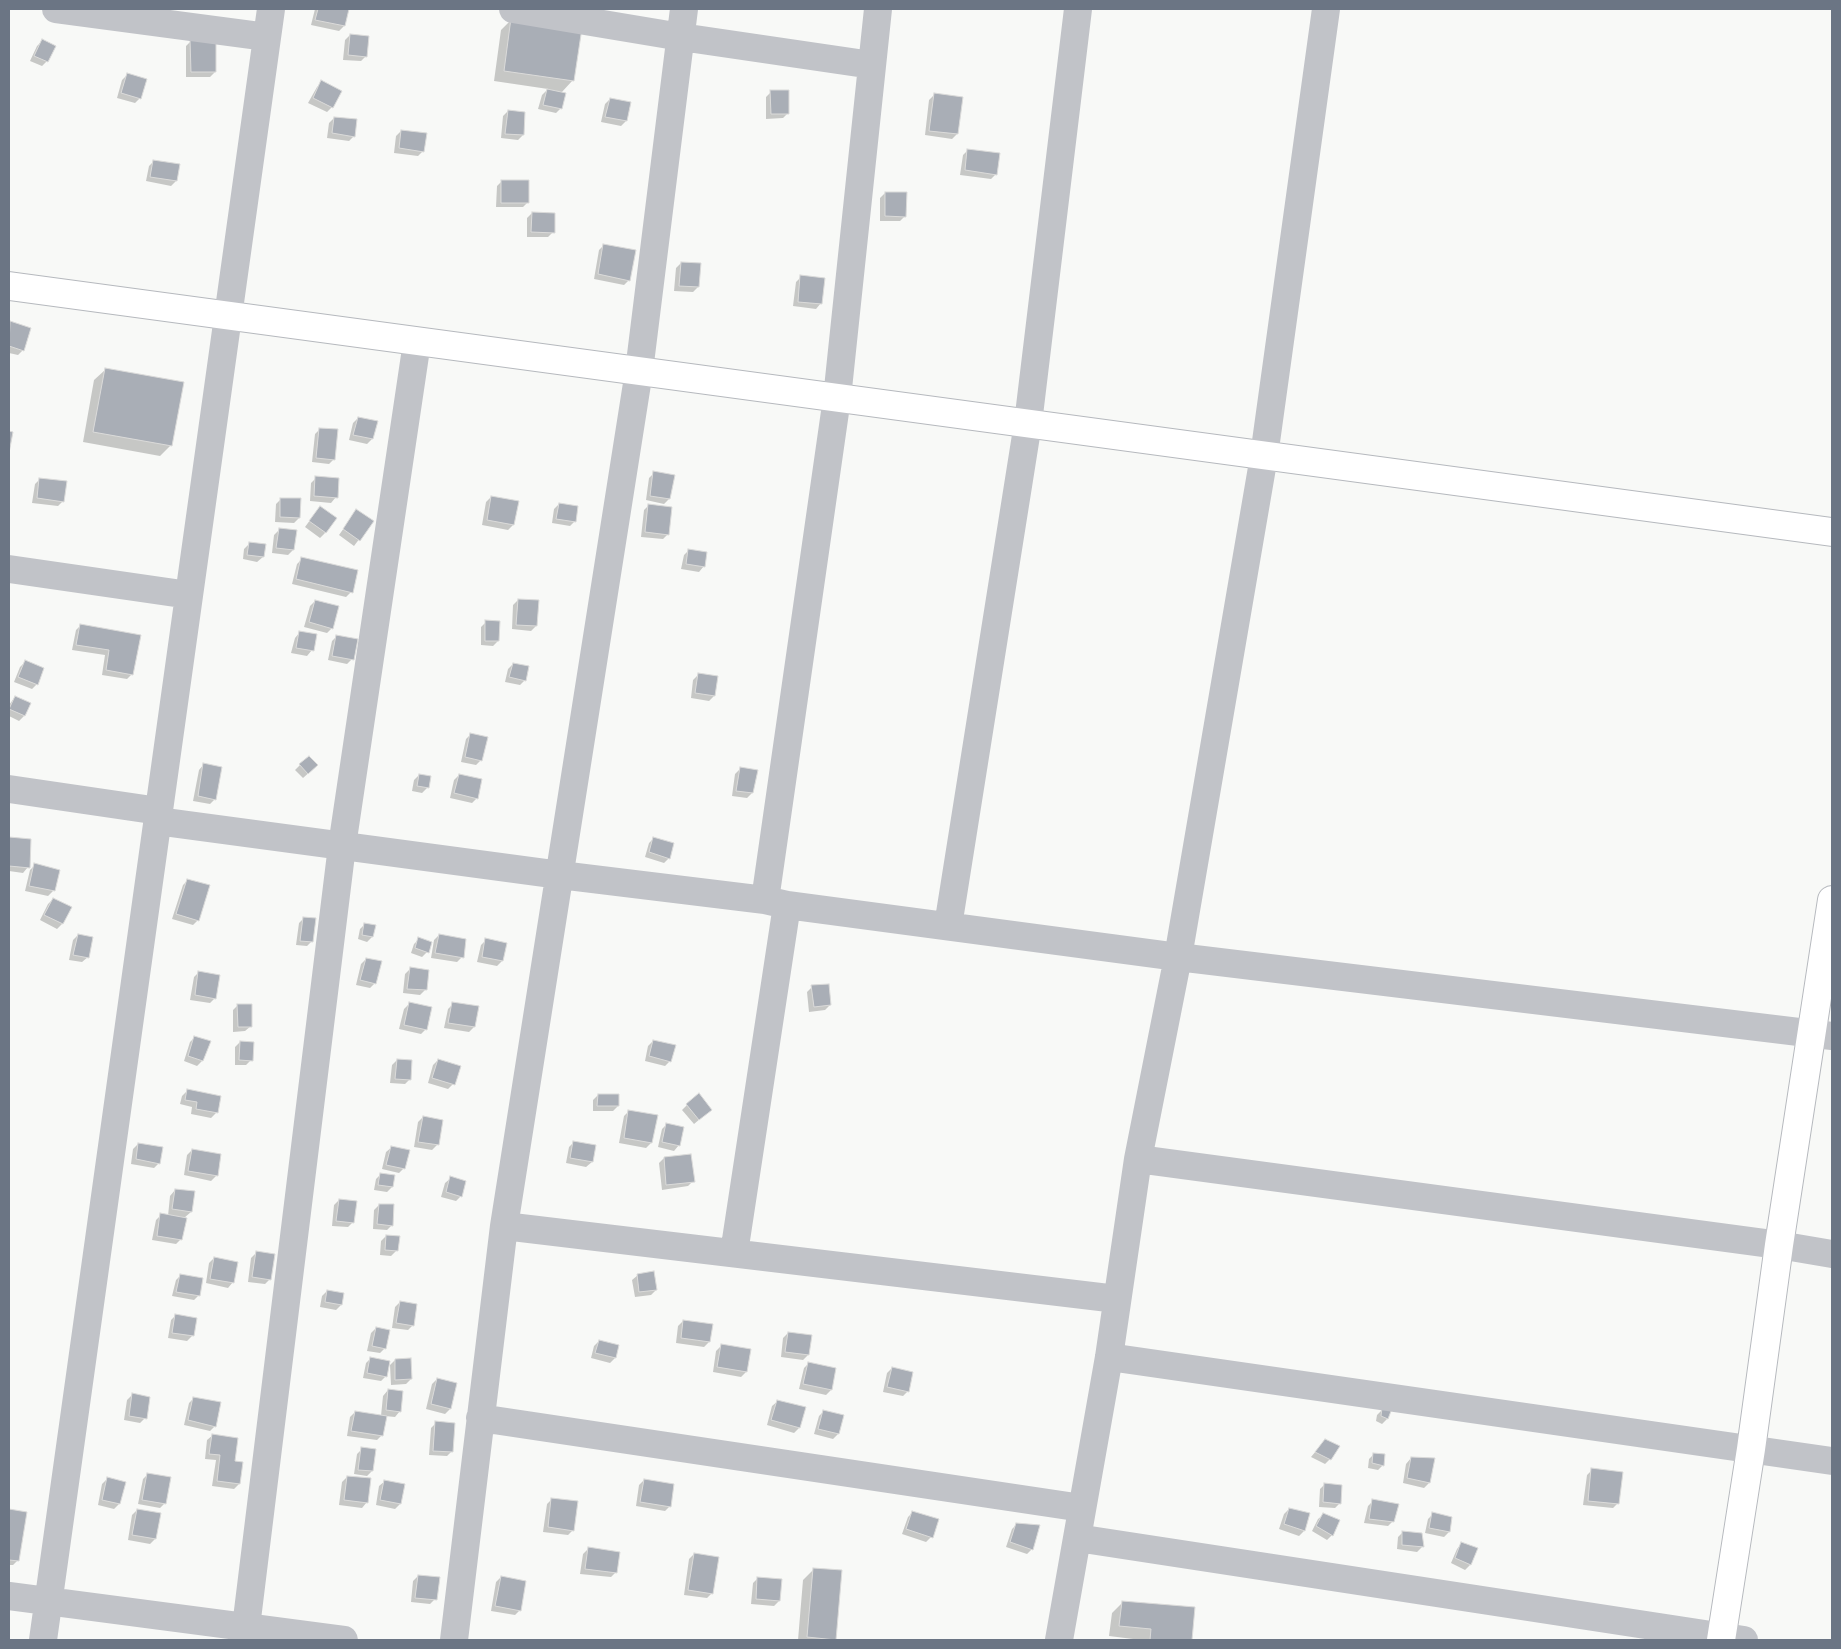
<!DOCTYPE html>
<style>
body{margin:0}
#map{position:relative;width:1841px;height:1649px;overflow:hidden;background:#f8f9f7;font-family:Mulish,sans-serif}
canvas{display:block}
.frame{position:absolute;inset:0;border:10px solid #6b7584;pointer-events:none}
</style>
<div id="map">
<canvas width="1841" height="1649"></canvas>
<div class="frame"></div>
</div>
<script>
const ctx = document.querySelector('canvas').getContext('2d');
ctx.lineJoin = 'round';
function fillPath(path, color) { ctx.fillStyle = color; ctx.fill(path, 'evenodd'); }
const poly = rows => new Path2D(rows.map(r => 'M' + r).join(''));
function strokePath(path, color, width, dash) { ctx.strokeStyle = color; ctx.lineWidth = width; ctx.lineCap = dash ? 'butt' : 'round'; ctx.setLineDash(dash || []); ctx.stroke(path); }
const shadow = poly([
 [315,9,348,9,344,26,339,31,311,25],
 [512,19,573,80,561,93,561,108,556,113,538,109,542,95,548,89,494,81,501,30],
 [350,35,366,56,361,61,343,60,345,40],
 [42,41,47,61,42,66,30,61,37,46],
 [191,41,215,72,210,77,186,77,186,46],
 [127,75,140,98,135,103,117,98,122,80],
 [322,82,332,107,327,112,308,103,317,87],
 [771,92,788,113,783,118,766,119,766,97],
 [934,95,957,134,952,139,925,135,929,100],
 [610,99,626,121,621,126,601,122,605,104],
 [508,111,524,113,523,135,518,140,501,138,503,116],
 [334,118,354,136,349,141,327,138,329,123],
 [401,131,423,151,418,156,394,153,396,136],
 [968,150,996,174,991,179,960,175,963,155],
 [154,161,176,181,171,186,146,181,149,166],
 [502,181,528,202,523,207,496,207,497,186],
 [885,193,905,216,900,221,880,221,880,198],
 [532,213,553,232,548,237,527,237,527,218],
 [604,245,629,280,624,285,594,279,599,250],
 [681,263,698,287,693,292,674,291,676,268],
 [801,277,821,303,816,309,793,306,796,282],
 [10,322,23,350,18,355,9,353,9,324],
 [105,370,171,445,160,456,83,442,94,380],
 [358,418,372,439,367,444,349,440,353,423],
 [320,429,334,459,329,464,312,462,315,434],
 [654,473,669,499,664,504,646,500,649,478],
 [316,478,336,497,331,503,310,501,311,483],
 [40,479,63,501,58,506,32,503,35,484],
 [491,497,513,525,508,530,482,525,486,502],
 [281,499,299,518,294,523,275,522,276,504],
 [559,504,575,521,570,526,552,523,554,509],
 [649,505,668,534,663,539,641,537,644,510],
 [356,511,372,522,354,546,339,535],
 [316,512,325,533,320,538,305,527],
 [279,530,293,550,288,555,272,553,274,535],
 [249,544,263,557,257,562,243,559,244,549],
 [689,550,704,566,699,572,681,569,684,555],
 [302,559,351,592,346,597,292,584,297,564],
 [518,600,536,626,531,631,512,629,513,605],
 [315,601,332,628,327,633,304,627,310,606],
 [486,622,498,641,493,646,481,645,481,627],
 [81,625,139,636,132,674,127,679,102,675,105,655,72,650,76,630],
 [300,632,312,650,307,656,291,653,295,638],
 [337,636,352,659,347,664,328,660,332,641],
 [25,662,37,684,32,689,14,682,20,667],
 [513,664,525,680,520,685,505,682,508,669],
 [698,675,714,696,709,701,691,698,693,680],
 [15,697,24,716,19,721,9,716,9,705],
 [471,734,481,760,476,765,461,762,466,739],
 [204,764,215,799,210,804,193,801,199,770],
 [300,765,312,770,303,778,295,770],
 [740,769,752,793,747,798,732,796,735,774],
 [419,775,429,777,427,788,422,793,412,791,414,780],
 [459,775,477,798,472,803,450,798,454,780],
 [9,838,30,840,28,867,23,873,9,871],
 [654,838,669,858,664,863,645,857,649,843],
 [35,865,58,871,53,891,48,896,25,891,30,870],
 [188,880,198,920,193,925,172,919,183,885],
 [53,899,70,908,62,924,57,929,40,920,48,904],
 [304,918,312,941,307,946,296,945,299,923],
 [365,924,372,937,367,942,358,939,360,929],
 [78,935,88,957,82,962,69,960,73,940],
 [439,935,462,957,457,962,431,958,434,940],
 [419,939,427,952,422,957,411,953,414,944],
 [486,940,502,961,497,966,477,962,481,945],
 [366,959,375,983,370,988,356,985,361,964],
 [410,969,425,990,420,995,403,993,405,974],
 [199,972,215,998,210,1003,190,1000,194,977],
 [812,987,830,1005,825,1010,809,1012,807,992],
 [409,1004,426,1029,421,1034,399,1029,404,1009],
 [453,1004,474,1027,469,1032,444,1028,448,1009],
 [238,1005,251,1026,245,1031,233,1032,233,1010],
 [195,1037,202,1061,197,1066,184,1061,190,1042],
 [653,1041,670,1061,665,1066,645,1061,648,1046],
 [240,1042,251,1060,246,1065,235,1065,235,1047],
 [397,1060,410,1079,405,1084,390,1083,392,1065],
 [438,1060,453,1084,448,1089,428,1083,433,1065],
 [187,1091,216,1113,211,1118,191,1114,192,1107,180,1104,182,1096],
 [598,1095,618,1106,613,1111,593,1111,593,1100],
 [687,1105,706,1114,694,1124,682,1110],
 [629,1111,656,1116,651,1143,646,1148,619,1143,624,1116],
 [423,1117,437,1145,432,1150,414,1147,418,1122],
 [667,1124,679,1145,674,1151,658,1147,662,1129],
 [574,1142,592,1162,586,1167,566,1163,569,1147],
 [138,1144,159,1163,154,1168,131,1164,133,1149],
 [392,1147,404,1168,399,1173,382,1169,386,1152],
 [192,1150,220,1155,216,1176,211,1181,184,1175,187,1155],
 [664,1158,693,1181,688,1186,662,1190,659,1163],
 [381,1174,393,1176,392,1187,387,1192,374,1190,376,1179],
 [451,1178,461,1196,456,1201,441,1197,445,1183],
 [175,1190,191,1212,184,1218,181,1239,176,1244,152,1240,156,1220,161,1215,168,1216,170,1196],
 [339,1200,353,1222,348,1227,332,1226,334,1205],
 [379,1205,392,1225,387,1230,373,1229,374,1210],
 [386,1236,398,1237,396,1251,391,1256,380,1255,381,1241],
 [256,1253,270,1279,265,1284,248,1282,251,1258],
 [214,1258,233,1282,228,1288,206,1283,209,1263],
 [181,1275,199,1295,194,1300,172,1296,176,1280],
 [638,1275,656,1290,651,1295,635,1297,632,1280],
 [327,1291,341,1305,336,1310,320,1307,322,1296],
 [400,1302,413,1325,408,1330,392,1328,395,1307],
 [176,1315,192,1336,187,1341,168,1338,171,1320],
 [683,1321,709,1342,704,1347,676,1343,678,1326],
 [376,1328,385,1348,380,1353,367,1351,371,1333],
 [788,1333,808,1355,803,1360,781,1357,783,1338],
 [599,1341,618,1345,615,1358,610,1363,591,1358,594,1346],
 [721,1346,746,1372,741,1377,713,1372,716,1351],
 [371,1358,386,1376,381,1381,363,1378,366,1363],
 [395,1360,411,1379,406,1384,391,1385,390,1365],
 [809,1363,835,1369,831,1390,826,1395,799,1389,804,1368],
 [892,1368,908,1391,903,1396,883,1392,887,1373],
 [437,1379,450,1409,445,1414,426,1409,432,1384],
 [388,1390,400,1411,395,1417,385,1416,382,1435,377,1440,347,1436,350,1417,355,1412,381,1416,383,1396],
 [132,1395,145,1418,140,1423,124,1420,127,1400],
 [194,1398,215,1426,210,1431,184,1425,189,1403],
 [778,1401,799,1428,794,1433,767,1425,772,1406],
 [1382,1410,1387,1419,1382,1424,1376,1421,1377,1415],
 [824,1411,838,1434,833,1439,814,1434,819,1416],
 [436,1423,452,1451,447,1456,429,1455,431,1428],
 [213,1435,234,1462,239,1484,234,1489,212,1486,216,1460,205,1459,207,1440],
 [1325,1440,1330,1459,1325,1464,1311,1457],
 [362,1449,372,1471,367,1476,354,1474,357,1454],
 [1374,1454,1383,1465,1378,1470,1368,1468,1369,1459],
 [1411,1458,1429,1483,1424,1488,1403,1483,1406,1464],
 [1592,1470,1618,1503,1613,1508,1583,1505,1587,1475],
 [148,1474,165,1503,160,1508,138,1504,143,1479],
 [347,1477,367,1502,362,1508,339,1505,342,1482],
 [107,1479,119,1504,114,1509,98,1505,102,1484],
 [644,1480,670,1506,665,1511,636,1506,639,1485],
 [385,1481,403,1485,400,1504,395,1509,376,1505,379,1486],
 [1325,1484,1340,1503,1335,1508,1319,1507,1320,1489],
 [552,1499,573,1530,568,1535,543,1532,547,1504],
 [1373,1501,1393,1521,1388,1526,1364,1523,1368,1506],
 [1289,1509,1304,1531,1299,1536,1279,1529,1284,1514],
 [9,1510,25,1513,18,1560,13,1565,9,1565],
 [137,1510,155,1539,150,1544,128,1540,132,1515],
 [913,1512,931,1537,926,1542,902,1534,908,1517],
 [1324,1514,1332,1535,1327,1540,1312,1531,1318,1519],
 [1433,1514,1451,1518,1449,1532,1444,1537,1425,1533,1428,1519],
 [1017,1524,1032,1549,1027,1554,1006,1547,1012,1529],
 [1403,1532,1422,1547,1417,1552,1397,1549,1398,1537],
 [1462,1543,1470,1565,1465,1570,1451,1563,1457,1549],
 [588,1549,616,1572,611,1577,580,1574,583,1554],
 [694,1554,712,1593,707,1598,684,1595,689,1559],
 [814,1569,835,1639,834,1640,798,1640,803,1580],
 [418,1576,435,1599,430,1604,411,1602,413,1581],
 [501,1577,520,1610,515,1615,491,1611,496,1582],
 [758,1578,779,1601,774,1606,751,1604,753,1583],
 [1123,1602,1194,1608,1191,1640,1141,1640,1109,1636,1112,1613]
]);
const building = poly([
 [318,9,349,9,345,26,315,20,318,9],
 [511,18,582,28,574,81,504,71,511,18],
 [350,34,369,36,367,57,348,55,350,34],
 [42,39,56,46,48,62,34,56,42,39],
 [190,40,216,40,216,72,191,72,190,40],
 [127,73,147,79,141,99,121,93,127,73],
 [321,80,342,91,333,108,313,98,321,80],
 [547,89,566,93,562,109,543,105,547,89],
 [770,90,789,90,789,114,771,114,770,90],
 [934,93,963,97,958,134,929,131,934,93],
 [610,98,631,102,627,121,605,117,610,98],
 [508,110,525,112,524,135,505,134,508,110],
 [334,117,357,119,355,137,332,133,334,117],
 [401,130,427,133,424,152,399,148,401,130],
 [967,149,1000,153,997,175,965,170,967,149],
 [153,160,180,164,177,181,150,177,153,160],
 [501,180,529,180,529,203,501,203,501,180],
 [885,192,907,192,906,217,885,216,885,192],
 [532,212,555,213,555,233,531,232,532,212],
 [603,244,636,250,630,281,598,274,603,244],
 [681,262,701,263,699,287,679,286,681,262],
 [800,275,825,278,822,304,798,302,800,275],
 [10,321,31,328,24,351,9,346,10,321],
 [105,368,184,382,172,446,93,432,105,368],
 [358,417,378,421,373,439,353,435,358,417],
 [319,428,338,429,335,460,316,458,319,428],
 [9,431,13,432,9,453,9,431],
 [653,471,675,475,670,499,650,496,653,471],
 [315,476,339,478,338,498,314,496,315,476],
 [39,478,67,481,64,502,37,498,39,478],
 [491,496,519,501,514,525,487,520,491,496],
 [280,498,301,498,300,518,280,517,280,498],
 [559,503,578,506,576,522,556,519,559,503],
 [648,504,672,507,669,535,645,532,648,504],
 [320,506,337,518,326,533,309,521,320,506],
 [356,509,374,521,360,541,343,529,356,509],
 [279,528,297,530,294,550,276,548,279,528],
 [249,542,266,544,264,557,247,555,249,542],
 [688,549,707,552,705,567,686,564,688,549],
 [301,557,358,570,353,593,296,579,301,557],
 [518,599,539,600,537,626,516,625,518,599],
 [315,600,339,606,333,629,309,622,315,600],
 [485,620,500,621,499,641,485,641,485,620],
 [80,624,141,635,133,675,106,670,109,650,76,645,80,624],
 [299,631,317,634,314,651,296,648,299,631],
 [336,635,358,639,354,660,332,656,336,635],
 [25,660,44,668,38,685,18,677,25,660],
 [513,663,529,666,526,681,509,677,513,663],
 [698,673,718,676,715,696,695,693,698,673],
 [15,696,31,703,25,716,9,709,15,696],
 [470,733,488,737,482,761,465,757,470,733],
 [309,756,318,765,308,774,299,764,309,756],
 [203,763,222,767,216,800,198,796,203,763],
 [740,767,758,770,753,793,736,791,740,767],
 [419,774,431,776,429,788,417,786,419,774],
 [459,774,482,779,478,799,454,793,459,774],
 [9,837,31,839,30,868,9,866,9,837],
 [653,837,674,843,670,859,649,852,653,837],
 [34,863,60,870,55,891,29,886,34,863],
 [187,879,210,885,199,921,176,914,187,879],
 [53,898,72,907,63,924,44,915,53,898],
 [303,917,316,918,313,942,300,941,303,917],
 [364,923,376,925,373,937,362,935,364,923],
 [78,934,93,937,89,958,73,955,78,934],
 [439,934,466,939,464,958,435,953,439,934],
 [418,937,432,942,429,953,415,948,418,937],
 [485,938,507,943,503,961,482,957,485,938],
 [366,958,382,961,376,984,360,980,366,958],
 [410,967,429,970,427,990,407,989,410,967],
 [198,971,220,975,216,999,195,995,198,971],
 [829,984,831,1005,814,1007,811,985,829,984],
 [409,1002,432,1007,427,1030,404,1025,409,1002],
 [452,1002,479,1006,475,1027,448,1023,452,1002],
 [237,1004,252,1004,252,1027,238,1027,237,1004],
 [194,1036,211,1041,203,1061,188,1056,194,1036],
 [653,1040,676,1045,671,1062,649,1056,653,1040],
 [240,1041,254,1042,253,1061,239,1060,240,1041],
 [397,1059,412,1060,411,1080,395,1079,397,1059],
 [438,1059,461,1066,455,1085,432,1078,438,1059],
 [187,1089,221,1096,218,1113,196,1109,197,1102,185,1100,187,1089],
 [699,1093,712,1110,699,1120,686,1104,699,1093],
 [598,1094,619,1094,619,1106,597,1106,598,1094],
 [628,1110,658,1115,652,1143,624,1138,628,1110],
 [423,1116,443,1120,439,1145,418,1142,423,1116],
 [666,1123,684,1127,680,1146,662,1142,666,1123],
 [573,1141,596,1145,593,1162,570,1158,573,1141],
 [138,1143,163,1147,160,1164,136,1159,138,1143],
 [391,1146,410,1150,405,1169,386,1165,391,1146],
 [192,1149,221,1154,218,1176,188,1171,192,1149],
 [691,1154,695,1182,666,1185,664,1157,691,1154],
 [380,1173,395,1175,393,1187,378,1185,380,1173],
 [450,1176,466,1181,462,1197,446,1192,450,1176],
 [175,1189,195,1191,192,1212,172,1209,175,1189],
 [339,1199,357,1201,354,1223,336,1221,339,1199],
 [379,1204,394,1204,393,1226,377,1224,379,1204],
 [160,1213,187,1218,182,1240,157,1236,160,1213],
 [386,1235,400,1236,398,1251,385,1250,386,1235],
 [256,1251,275,1254,271,1280,252,1277,256,1251],
 [214,1257,238,1262,234,1283,210,1279,214,1257],
 [654,1271,657,1290,639,1292,637,1274,654,1271],
 [180,1274,203,1278,200,1296,176,1292,180,1274],
 [327,1290,344,1293,342,1305,325,1302,327,1290],
 [400,1301,417,1304,414,1326,396,1323,400,1301],
 [175,1314,197,1318,194,1336,172,1333,175,1314],
 [683,1320,713,1324,710,1342,681,1338,683,1320],
 [376,1327,390,1330,386,1349,372,1346,376,1327],
 [788,1332,812,1335,809,1355,785,1352,788,1332],
 [599,1340,619,1345,616,1358,595,1353,599,1340],
 [721,1344,751,1349,747,1372,717,1367,721,1344],
 [370,1357,390,1361,387,1377,367,1373,370,1357],
 [411,1358,412,1379,395,1380,395,1359,411,1358],
 [808,1362,836,1368,832,1390,803,1384,808,1362],
 [892,1367,913,1372,909,1392,887,1387,892,1367],
 [437,1378,457,1383,451,1409,431,1404,437,1378],
 [388,1389,403,1391,401,1412,386,1410,388,1389],
 [132,1393,150,1397,147,1419,129,1416,132,1393],
 [193,1397,221,1402,216,1427,188,1420,193,1397],
 [777,1400,806,1407,800,1428,771,1420,777,1400],
 [1382,1408,1391,1411,1388,1419,1381,1416,1382,1408],
 [823,1410,844,1415,839,1434,818,1429,823,1410],
 [355,1411,387,1416,383,1436,351,1431,355,1411],
 [435,1421,455,1423,453,1452,433,1451,435,1421],
 [212,1434,238,1438,235,1461,243,1462,240,1484,217,1481,220,1455,209,1454,212,1434],
 [1325,1439,1340,1446,1331,1460,1315,1452,1325,1439],
 [361,1447,376,1449,373,1471,358,1470,361,1447],
 [1373,1453,1385,1454,1384,1466,1372,1463,1373,1453],
 [1411,1457,1435,1458,1430,1483,1407,1478,1411,1457],
 [1591,1468,1623,1472,1619,1504,1588,1501,1591,1468],
 [147,1473,171,1477,166,1504,142,1500,147,1473],
 [347,1476,371,1478,368,1503,344,1500,347,1476],
 [107,1477,126,1482,120,1504,102,1500,107,1477],
 [644,1479,674,1484,671,1507,640,1502,644,1479],
 [384,1480,405,1484,401,1504,380,1500,384,1480],
 [1324,1483,1342,1485,1341,1504,1323,1502,1324,1483],
 [551,1498,578,1501,574,1531,548,1527,551,1498],
 [1372,1499,1399,1504,1394,1522,1369,1519,1372,1499],
 [1289,1508,1310,1513,1305,1531,1284,1524,1289,1508],
 [9,1509,27,1512,19,1561,9,1560,9,1509],
 [137,1509,161,1513,156,1539,132,1535,137,1509],
 [912,1511,939,1519,933,1538,906,1529,912,1511],
 [1432,1512,1452,1517,1450,1532,1429,1528,1432,1512],
 [1323,1513,1340,1520,1333,1536,1316,1526,1323,1513],
 [1016,1523,1040,1525,1033,1550,1010,1542,1016,1523],
 [1402,1531,1422,1533,1424,1547,1402,1545,1402,1531],
 [1461,1542,1478,1548,1471,1565,1455,1558,1461,1542],
 [588,1547,620,1552,617,1573,585,1569,588,1547],
 [694,1553,719,1557,713,1594,688,1590,694,1553],
 [813,1568,842,1570,836,1640,807,1637,813,1568],
 [418,1575,440,1577,437,1600,415,1598,418,1575],
 [501,1576,526,1581,521,1611,495,1606,501,1576],
 [757,1577,782,1579,780,1601,756,1599,757,1577],
 [1122,1601,1195,1607,1192,1640,1150,1640,1151,1629,1119,1626,1122,1601]
]);
const street = poly([
 [56,9,267,37],
 [513,9,681,37,872,65],
 [9,569,189,595],
 [9,789,159,811],
 [157,821,560,875,765,900,787,905,1178,957,1832,1036],
 [765,900,837,398,878,9],
 [948,926,1028,423,1078,9],
 [1138,1159,1779,1245,1832,1254],
 [504,1226,1117,1299],
 [734,1253,787,905],
 [1109,1357,1832,1461],
 [480,1418,1082,1508],
 [1077,1538,1744,1640],
 [9,1596,344,1640],
 [246,1627,342,846,417,342],
 [43,1640,271,9],
 [454,1640,504,1226,639,371,684,9],
 [1059,1640,1109,1357,1138,1159,1178,957,1264,456,1326,9]
]);
const secondary = poly([
 [9,286,1832,532],
 [1721,1640,1751,1449,1779,1245,1832,900]
]);
fillPath(shadow, '#0003');
fillPath(building, '#a9aeb6');
strokePath(building, '#dadad9', 1);
strokePath(secondary, '#b6b9be', 30);
strokePath(street, '#c1c3c8', 28);
strokePath(secondary, '#fff', 28);
</script>
